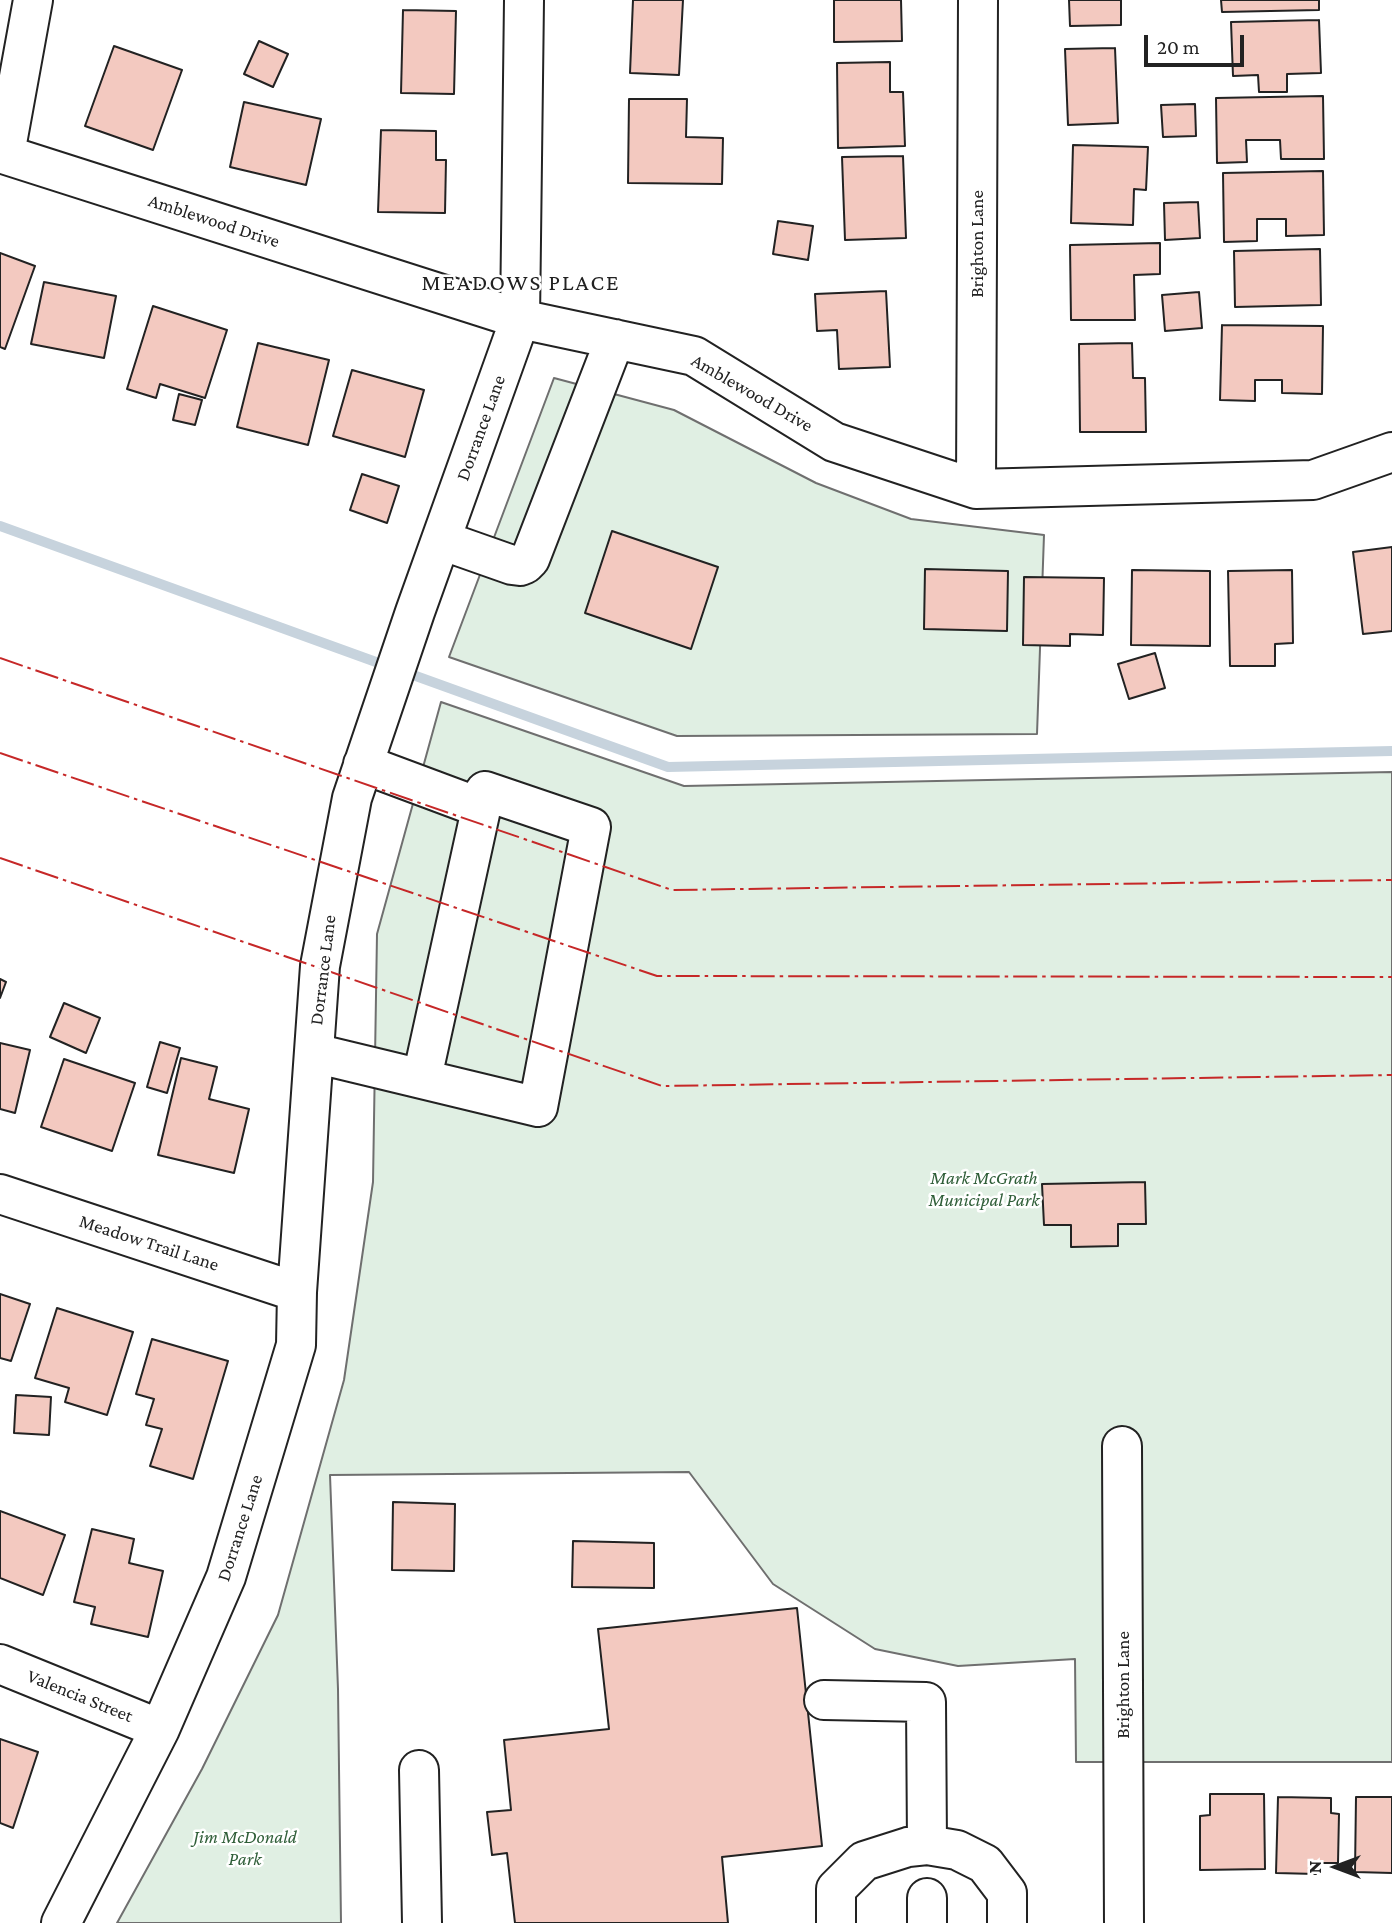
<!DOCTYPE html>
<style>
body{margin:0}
#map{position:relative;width:1392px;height:1923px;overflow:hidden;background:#fff;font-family:"Crimson Pro",serif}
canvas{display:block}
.north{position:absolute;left:1301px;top:1832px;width:70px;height:70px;-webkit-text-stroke:5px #fff;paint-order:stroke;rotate:270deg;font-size:19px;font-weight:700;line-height:28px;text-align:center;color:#222}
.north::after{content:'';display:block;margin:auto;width:24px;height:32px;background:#222;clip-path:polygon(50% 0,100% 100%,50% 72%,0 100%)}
.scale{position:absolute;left:1144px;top:35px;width:100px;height:32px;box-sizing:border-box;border:4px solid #222;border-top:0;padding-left:9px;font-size:21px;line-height:24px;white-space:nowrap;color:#222;-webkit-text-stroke:5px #fff;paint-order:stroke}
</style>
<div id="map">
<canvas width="1392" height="1923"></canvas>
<div class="north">N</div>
<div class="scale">20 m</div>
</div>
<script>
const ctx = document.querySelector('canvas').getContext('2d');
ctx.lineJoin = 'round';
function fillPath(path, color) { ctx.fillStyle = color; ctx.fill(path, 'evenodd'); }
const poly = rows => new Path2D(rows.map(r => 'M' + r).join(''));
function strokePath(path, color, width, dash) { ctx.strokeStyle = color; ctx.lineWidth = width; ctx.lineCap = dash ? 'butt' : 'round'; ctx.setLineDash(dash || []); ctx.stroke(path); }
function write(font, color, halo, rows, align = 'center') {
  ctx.font = font + ' "Crimson Pro",serif'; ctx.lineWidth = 5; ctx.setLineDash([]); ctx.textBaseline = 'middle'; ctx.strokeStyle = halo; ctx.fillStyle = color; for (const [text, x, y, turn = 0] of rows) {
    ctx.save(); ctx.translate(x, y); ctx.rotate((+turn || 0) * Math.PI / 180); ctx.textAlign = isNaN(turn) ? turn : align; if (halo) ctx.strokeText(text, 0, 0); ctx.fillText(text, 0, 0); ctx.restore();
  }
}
const green = poly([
 [554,378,674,410,816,483,911,519,1044,535,1037,734,677,736,449,657,554,378],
 [441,702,684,786,1392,772,1392,1762,1076,1762,1075,1659,958,1666,875,1649,773,1584,689,1472,330,1475,338,1689,341,1923,117,1923,202,1769,278,1615,344,1380,373,1182,377,934,441,702]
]);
const stream = poly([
 [0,526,387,666],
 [402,671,668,767,1392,751]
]);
const building = poly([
 [633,0,683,0,679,75,630,73,633,0],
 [834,0,901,0,902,41,834,42,834,0],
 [1069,0,1121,0,1121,25,1070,26,1069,0],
 [1221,0,1319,0,1319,10,1222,12,1221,0],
 [403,10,456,11,454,94,401,93,403,10],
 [1319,20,1321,73,1287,74,1287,92,1259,92,1258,75,1233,76,1231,22,1319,20],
 [259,41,288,54,273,87,244,74,259,41],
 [114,46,182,70,153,150,85,126,114,46],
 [1115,48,1118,123,1068,125,1065,49,1115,48],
 [890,62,890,92,903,92,905,146,838,148,837,63,890,62],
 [1323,96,1324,159,1281,159,1280,140,1246,140,1247,162,1217,163,1216,98,1323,96],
 [629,99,687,99,686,137,723,138,722,184,628,183,629,99],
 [244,102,321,119,306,185,230,167,244,102],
 [1195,104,1196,136,1163,137,1161,105,1195,104],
 [381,130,436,131,436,160,446,160,445,213,378,212,381,130],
 [1073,145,1148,147,1146,190,1134,189,1133,225,1071,223,1073,145],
 [903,156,906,238,845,240,842,157,903,156],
 [1323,171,1324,235,1286,236,1286,219,1257,219,1257,241,1224,242,1223,173,1323,171],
 [1198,202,1200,238,1165,240,1164,203,1198,202],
 [778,221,813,226,808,260,773,254,778,221],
 [1160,243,1160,274,1134,275,1135,320,1071,320,1070,245,1160,243],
 [1320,249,1321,305,1235,307,1234,251,1320,249],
 [0,253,35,266,5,349,0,347,0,253],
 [44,282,116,296,104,358,31,344,44,282],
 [886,291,890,367,839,369,837,330,817,331,815,294,886,291],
 [1199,292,1202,328,1165,331,1162,295,1199,292],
 [153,306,227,330,205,398,160,384,156,398,127,389,153,306],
 [1222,325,1323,326,1322,394,1282,393,1282,380,1255,380,1255,401,1220,400,1222,325],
 [258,343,329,360,308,445,237,427,258,343],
 [1132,343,1133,378,1145,378,1146,432,1080,432,1079,344,1132,343],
 [352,370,424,390,405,457,333,436,352,370],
 [179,394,202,400,195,425,173,420,179,394],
 [362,474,399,486,387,523,350,510,362,474],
 [612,531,718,567,691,649,585,613,612,531],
 [1392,547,1392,631,1363,634,1353,552,1392,547],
 [925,569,1008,571,1007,631,924,629,925,569],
 [1132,570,1210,571,1210,646,1131,645,1132,570],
 [1292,570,1293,643,1275,644,1275,666,1230,666,1228,571,1292,570],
 [1024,577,1104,578,1103,635,1070,634,1070,646,1023,645,1024,577],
 [1155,653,1165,688,1129,699,1118,664,1155,653],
 [0,979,6,982,0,998,0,979],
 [64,1003,100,1018,86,1053,50,1037,64,1003],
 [160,1042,180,1048,167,1093,147,1087,160,1042],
 [0,1043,30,1050,15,1113,0,1109,0,1043],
 [181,1058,217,1067,209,1099,249,1109,234,1173,158,1155,181,1058],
 [64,1059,135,1083,112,1151,41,1127,64,1059],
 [1145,1182,1146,1224,1118,1224,1118,1246,1071,1247,1071,1225,1044,1225,1042,1184,1145,1182],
 [0,1294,30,1304,11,1361,0,1358,0,1294],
 [57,1308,133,1332,107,1415,65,1402,69,1388,35,1378,57,1308],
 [152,1339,228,1361,193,1479,150,1466,162,1429,146,1425,154,1399,136,1394,152,1339],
 [16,1395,51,1397,49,1435,14,1433,16,1395],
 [393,1502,455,1504,454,1571,392,1570,393,1502],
 [0,1511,65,1535,43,1595,0,1578,0,1511],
 [92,1529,134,1539,129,1563,163,1571,148,1637,91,1624,95,1607,74,1602,92,1529],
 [573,1541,654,1543,654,1588,572,1587,573,1541],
 [797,1608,822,1846,722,1857,728,1923,515,1923,507,1853,492,1855,487,1812,511,1810,504,1740,609,1729,598,1629,797,1608],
 [0,1739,38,1752,13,1828,0,1823,0,1739],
 [1210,1794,1264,1794,1265,1869,1200,1870,1200,1816,1210,1815,1210,1794],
 [1278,1797,1331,1798,1331,1813,1339,1814,1338,1863,1316,1863,1316,1874,1276,1873,1278,1797],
 [1356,1797,1392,1797,1392,1873,1355,1872,1356,1797]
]);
const minor = poly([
 [0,153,520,319,694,356,834,442,976,489,1313,480,1392,452],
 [5,154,33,0],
 [976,489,978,0],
 [441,540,512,565,520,566,525,564,530,559,615,339],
 [363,764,481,808],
 [314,1053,538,1107,591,827,485,791,422,1078],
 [0,1194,297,1292],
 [1122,1446,1124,1923],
 [0,1664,160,1729],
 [824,1700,926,1702,927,1845],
 [419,1770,422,1923],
 [927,1898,927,1923],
 [61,1923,160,1729,226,1577,296,1345,297,1292,320,966,352,798,415,612,520,319,524,0],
 [836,1923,836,1889,864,1861,908,1847,927,1845,957,1850,985,1864,1007,1893,1007,1923]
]);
const power = poly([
 [0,658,672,890,1392,880],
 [0,753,657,976,1392,977],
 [0,858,662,1086,1392,1075]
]);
const streetNames = [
 ["Amblewood Drive",214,221,18],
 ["Brighton Lane",977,244,-90],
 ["Amblewood Drive",752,393,30],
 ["Dorrance Lane",481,428,-70],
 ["Dorrance Lane",323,970,-83],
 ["Meadow Trail Lane",149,1243,18],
 ["Dorrance Lane",240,1528,-72],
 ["Brighton Lane",1123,1685,-90],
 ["Valencia Street",80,1696,22]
];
const parkNames = [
 ["Mark McGrath",984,1178],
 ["Municipal Park",984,1200],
 ["Jim McDonald",245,1837],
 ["Park",245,1859]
];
const quarterNames = [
 ["MEADOWS PLACE",521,283]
];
fillPath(green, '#e0efe3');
strokePath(green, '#6f6f6f', 2);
strokePath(stream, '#c7d3dd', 10);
fillPath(building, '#f3c9c0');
strokePath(building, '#222', 2);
strokePath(minor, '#222', 42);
strokePath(minor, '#fff', 38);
strokePath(power, '#c62828', 2, [24, 5, 3.5, 5]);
write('19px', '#222', '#fff', streetNames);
write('italic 19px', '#2f5e38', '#fff', parkNames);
ctx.letterSpacing = '2px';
write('23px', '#222', '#fff', quarterNames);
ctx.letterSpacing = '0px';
</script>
